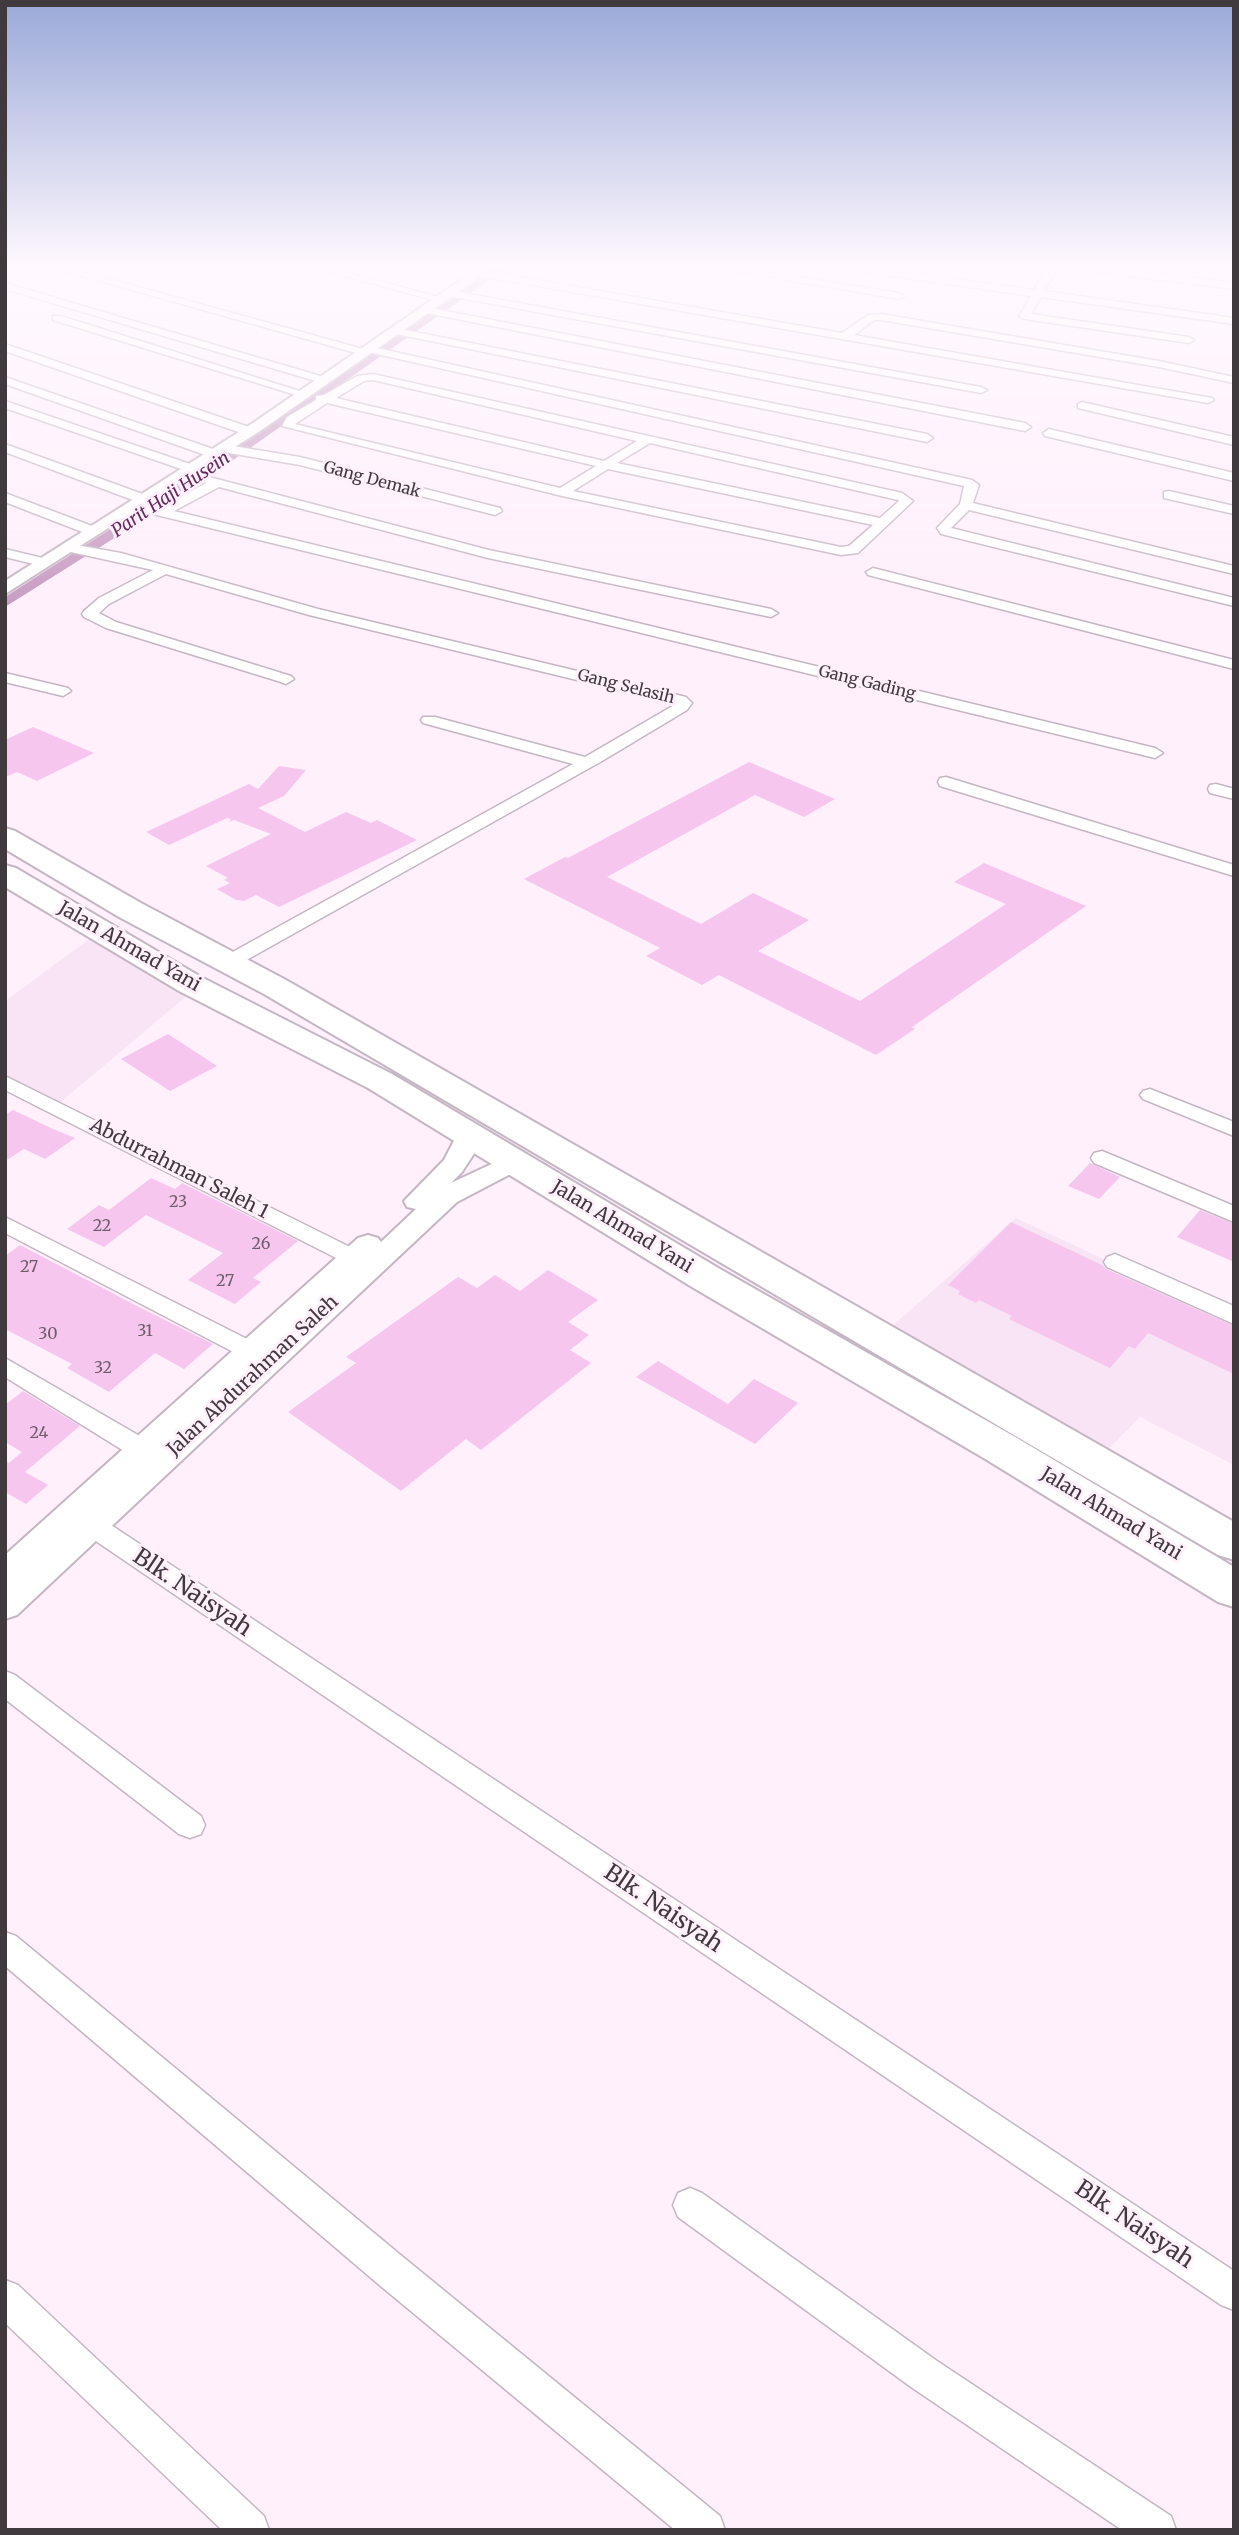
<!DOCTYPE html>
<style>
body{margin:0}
#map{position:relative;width:1239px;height:2535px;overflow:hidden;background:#fff0fc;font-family:Merriweather,serif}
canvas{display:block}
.frame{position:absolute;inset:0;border:7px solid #403a3f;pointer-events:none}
</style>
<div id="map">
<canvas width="1239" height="2535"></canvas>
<div class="frame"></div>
</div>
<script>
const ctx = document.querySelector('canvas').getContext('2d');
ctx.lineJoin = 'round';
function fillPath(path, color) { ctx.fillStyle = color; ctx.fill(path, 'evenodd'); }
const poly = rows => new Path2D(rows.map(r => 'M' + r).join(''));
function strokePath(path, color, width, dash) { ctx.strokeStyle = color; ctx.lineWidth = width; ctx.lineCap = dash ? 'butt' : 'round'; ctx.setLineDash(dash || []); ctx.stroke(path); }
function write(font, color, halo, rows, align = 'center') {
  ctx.font = font + ' Merriweather,serif'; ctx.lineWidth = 6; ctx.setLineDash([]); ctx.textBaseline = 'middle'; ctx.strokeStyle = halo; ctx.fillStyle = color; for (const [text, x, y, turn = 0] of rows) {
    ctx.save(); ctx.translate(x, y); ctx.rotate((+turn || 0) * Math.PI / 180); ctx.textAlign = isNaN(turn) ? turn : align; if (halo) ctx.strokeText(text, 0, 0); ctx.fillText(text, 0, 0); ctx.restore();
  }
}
const built = poly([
 [92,937,194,990,56,1106,5,1081,5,1001],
 [1016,1218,1234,1320,1234,1465,1140,1417,1104,1454,892,1326]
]);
const canal = poly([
 [501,264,512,264,189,491,5,607,5,597,179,485,405,327,501,264]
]);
const building = poly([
 [33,727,94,753,37,781,17,772,5,777,5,740],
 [749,762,835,799,804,817,755,795,607,877,701,924,753,893,809,920,758,951,860,1001,1006,904,954,882,984,863,1086,906,912,1027,915,1029,876,1055,719,975,702,985,646,956,660,948,524,879,565,857,568,858],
 [279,766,306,770,284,796,258,808,305,832,346,812,371,823,377,820,417,840,279,907,256,895,244,901,236,900,217,889,230,883,224,880,228,878,206,866,271,834,234,820,229,822,231,819,227,818,169,845,146,832,249,784,258,789],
 [168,1034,217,1066,170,1091,121,1059],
 [13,1110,53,1129,75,1138,45,1159,24,1149,5,1161,5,1115],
 [1090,1163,1120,1177,1099,1199,1068,1186],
 [151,1178,175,1189,182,1183,298,1241,253,1278,261,1282,235,1304,188,1280,223,1253,146,1215,104,1247,67,1229,99,1205,109,1210],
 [1200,1210,1234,1224,1234,1262,1177,1237],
 [1011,1222,1102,1265,1106,1269,1234,1326,1234,1374,1148,1333,1135,1349,1129,1346,1110,1368,1009,1319,1012,1316,979,1300,976,1303,958,1294,960,1291,948,1285],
 [20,1245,135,1305,213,1344,184,1369,155,1353,109,1392,67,1368,72,1364,5,1329,5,1256],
 [548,1270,598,1300,568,1322,589,1335,570,1350,591,1363,481,1450,466,1439,401,1491,288,1412,356,1363,346,1357,458,1277,477,1288,495,1275,520,1291],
 [658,1361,728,1404,754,1379,798,1403,755,1444,636,1377],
 [23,1391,80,1426,25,1472,48,1485,26,1504,5,1492,5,1460,9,1463,22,1452,5,1442,5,1405]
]);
const minor = poly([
 [40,264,55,264,363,349,368,346,972,480,979,485,973,503,1234,566,1234,574,969,510,951,528,1234,598,1234,606,941,534,937,528,960,504,964,486,368,352,363,355,40,264],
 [301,264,316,264,445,299,440,302,301,264],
 [696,264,717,264,899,293,904,296,899,299,696,264],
 [824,264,848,264,1034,290,1050,264,1081,264,1234,283,1234,289,1058,267,1044,291,1234,318,1234,324,1041,297,1031,314,1189,337,1194,340,1189,343,1024,319,1019,316,1031,296,829,267,824,264],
 [479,270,842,333,868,315,881,314,1159,361,1234,377,1234,383,1159,367,881,320,874,320,854,335,1212,398,1214,400,1208,403,475,275,474,273,479,270],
 [5,283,327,378,329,380,319,382,5,289,5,283],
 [447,290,981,387,987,390,981,393,443,295,442,293,447,290],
 [425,307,1025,423,1031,427,1025,431,421,312,420,310,425,307],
 [53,316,61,316,309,394,299,396,53,320,53,316],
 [395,328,927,434,933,438,927,442,391,333,391,329,395,328],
 [5,344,252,428,254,431,244,434,5,351,5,344],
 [373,374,902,493,913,501,858,553,841,555,562,496,282,426,287,417,316,400,316,396,324,395,357,376,373,374],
 [373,380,637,441,604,461,336,398,364,381,373,380],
 [327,403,596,466,560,488,295,424,327,403],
 [650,443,898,500,899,501,880,518,617,463,650,443],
 [608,469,873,525,849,546,841,547,573,491,608,469],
 [5,377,216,450,218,453,208,456,5,384,5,377],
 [5,401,193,465,195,468,190,472,489,550,771,609,778,613,771,617,488,558,219,487,174,511,1155,748,1163,753,1155,758,128,508,127,505,133,501,160,508,206,483,177,476,175,473,181,469,5,408,5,401],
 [1082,402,1234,437,1234,445,1078,408,1078,404,1082,402],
 [1049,429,1234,473,1234,481,1045,436,1043,433,1049,429],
 [5,444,148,496,149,499,148,502,138,502,5,452,5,444],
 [221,444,300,457,500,508,502,511,495,515,300,465,217,451,215,448,221,444],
 [1169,491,1234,506,1234,514,1164,498,1164,492,1169,491],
 [5,493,100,529,102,532,95,536,90,535,5,502,5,493],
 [71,544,121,553,318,609,686,697,692,703,687,710,602,761,234,967,220,967,218,963,220,959,573,764,423,723,421,720,423,717,435,717,585,757,676,704,309,615,166,574,109,604,99,613,116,622,291,676,294,679,286,684,281,682,106,628,84,617,82,614,84,611,99,598,153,570,66,551,66,545,71,544],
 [5,549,51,560,53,563,46,567,5,557,5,549],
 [873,568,1234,660,1234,669,868,575,866,572,873,568],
 [5,673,68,688,71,691,63,696,5,682,5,673],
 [946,777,1234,865,1234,876,940,786,938,782,940,778,946,777],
 [1216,784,1234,789,1234,799,1210,793,1208,789,1210,785,1216,784],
 [5,1076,360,1252,363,1257,360,1262,352,1265,344,1262,5,1090,5,1076],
 [1150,1089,1234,1122,1234,1136,1143,1099,1140,1095,1143,1091,1150,1089],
 [1102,1151,1234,1206,1234,1222,1094,1163,1091,1158,1094,1153,1102,1151],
 [5,1217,257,1344,261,1350,257,1356,249,1358,241,1356,5,1233,5,1217],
 [1115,1254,1234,1306,1234,1324,1107,1267,1104,1262,1107,1257,1115,1254],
 [5,1358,150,1442,154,1449,150,1456,141,1458,132,1456,5,1377,5,1358],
 [93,1516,102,1519,1234,2271,1234,2310,1221,2305,84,1533,80,1526,84,1519,93,1516],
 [5,1671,15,1675,201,1816,205,1825,201,1834,190,1838,179,1834,5,1699,5,1671],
 [5,1932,16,1936,403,2257,720,2516,725,2530,675,2530,377,2283,5,1966,5,1932],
 [690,2188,702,2193,937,2361,1171,2516,1176,2530,1122,2530,911,2387,678,2217,673,2205,678,2193,690,2188],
 [5,2280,18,2285,264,2516,269,2530,222,2530,5,2323,5,2280]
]);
const tertiary = poly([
 [484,264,498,264,263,429,5,594,5,581,253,423,484,264],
 [469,1127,478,1129,482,1135,479,1146,462,1172,451,1183,513,1154,522,1156,526,1162,522,1168,457,1202,17,1615,5,1619,5,1555,358,1238,368,1235,378,1238,381,1242,416,1209,407,1207,404,1201,444,1160,460,1129,469,1127]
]);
const trunk = poly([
 [5,828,15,831,141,903,286,980,1234,1522,1234,1560,1218,1555,264,994,119,917,5,849,5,828],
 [5,865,16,868,201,977,392,1074,720,1269,1017,1438,1234,1567,1234,1607,1218,1602,987,1460,692,1287,368,1088,179,991,5,887,5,865]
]);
const farStreetnames = [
 ["Gang Demak",372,480,15],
 ["Gang Gading",867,683,14],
 ["Gang Selasih",626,687,14]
];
const numberNames = [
 ["23",178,1202],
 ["22",102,1226],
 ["26",261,1244],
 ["27",29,1267],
 ["27",225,1281],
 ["31",145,1331],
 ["30",48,1334],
 ["32",103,1368],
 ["24",39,1433]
];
const farWaternames = [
 ["Parit Haji Husein",171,495,-34]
];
const streetNames = [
 ["Jalan Ahmad Yani",129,947,30],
 ["Abdurrahman Saleh 1",179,1169,27],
 ["Jalan Ahmad Yani",622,1227,31],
 ["Jalan Abdurahman Saleh",253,1376,-43],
 ["Jalan Ahmad Yani",1111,1514,31]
];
const nearStreetnames = [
 ["Blk. Naisyah",192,1593,34],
 ["Blk. Naisyah",663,1909,34],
 ["Blk. Naisyah",1134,2225,34]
];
fillPath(built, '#f9e4f6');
fillPath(canal, '#c699c0');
fillPath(building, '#f6c6ef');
strokePath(minor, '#c4b6c2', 3);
strokePath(tertiary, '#c4b6c2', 4);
strokePath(trunk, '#c4b6c2', 4);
fillPath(minor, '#fff');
fillPath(tertiary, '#fff');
fillPath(trunk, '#fff');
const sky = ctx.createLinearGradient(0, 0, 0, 619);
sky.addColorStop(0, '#9aa9d8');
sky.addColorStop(0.43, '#fff8fe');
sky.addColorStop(1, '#fff8fe00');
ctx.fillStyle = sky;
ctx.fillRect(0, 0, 1239, 619);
write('16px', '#403a3f', '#fff0fc', farStreetnames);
write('16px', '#6e5d6b', null, numberNames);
write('italic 18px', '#622b5c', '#fff0fc', farWaternames);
write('19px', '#403a3f', '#fff0fc', streetNames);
write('23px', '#403a3f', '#fff0fc', nearStreetnames);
</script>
